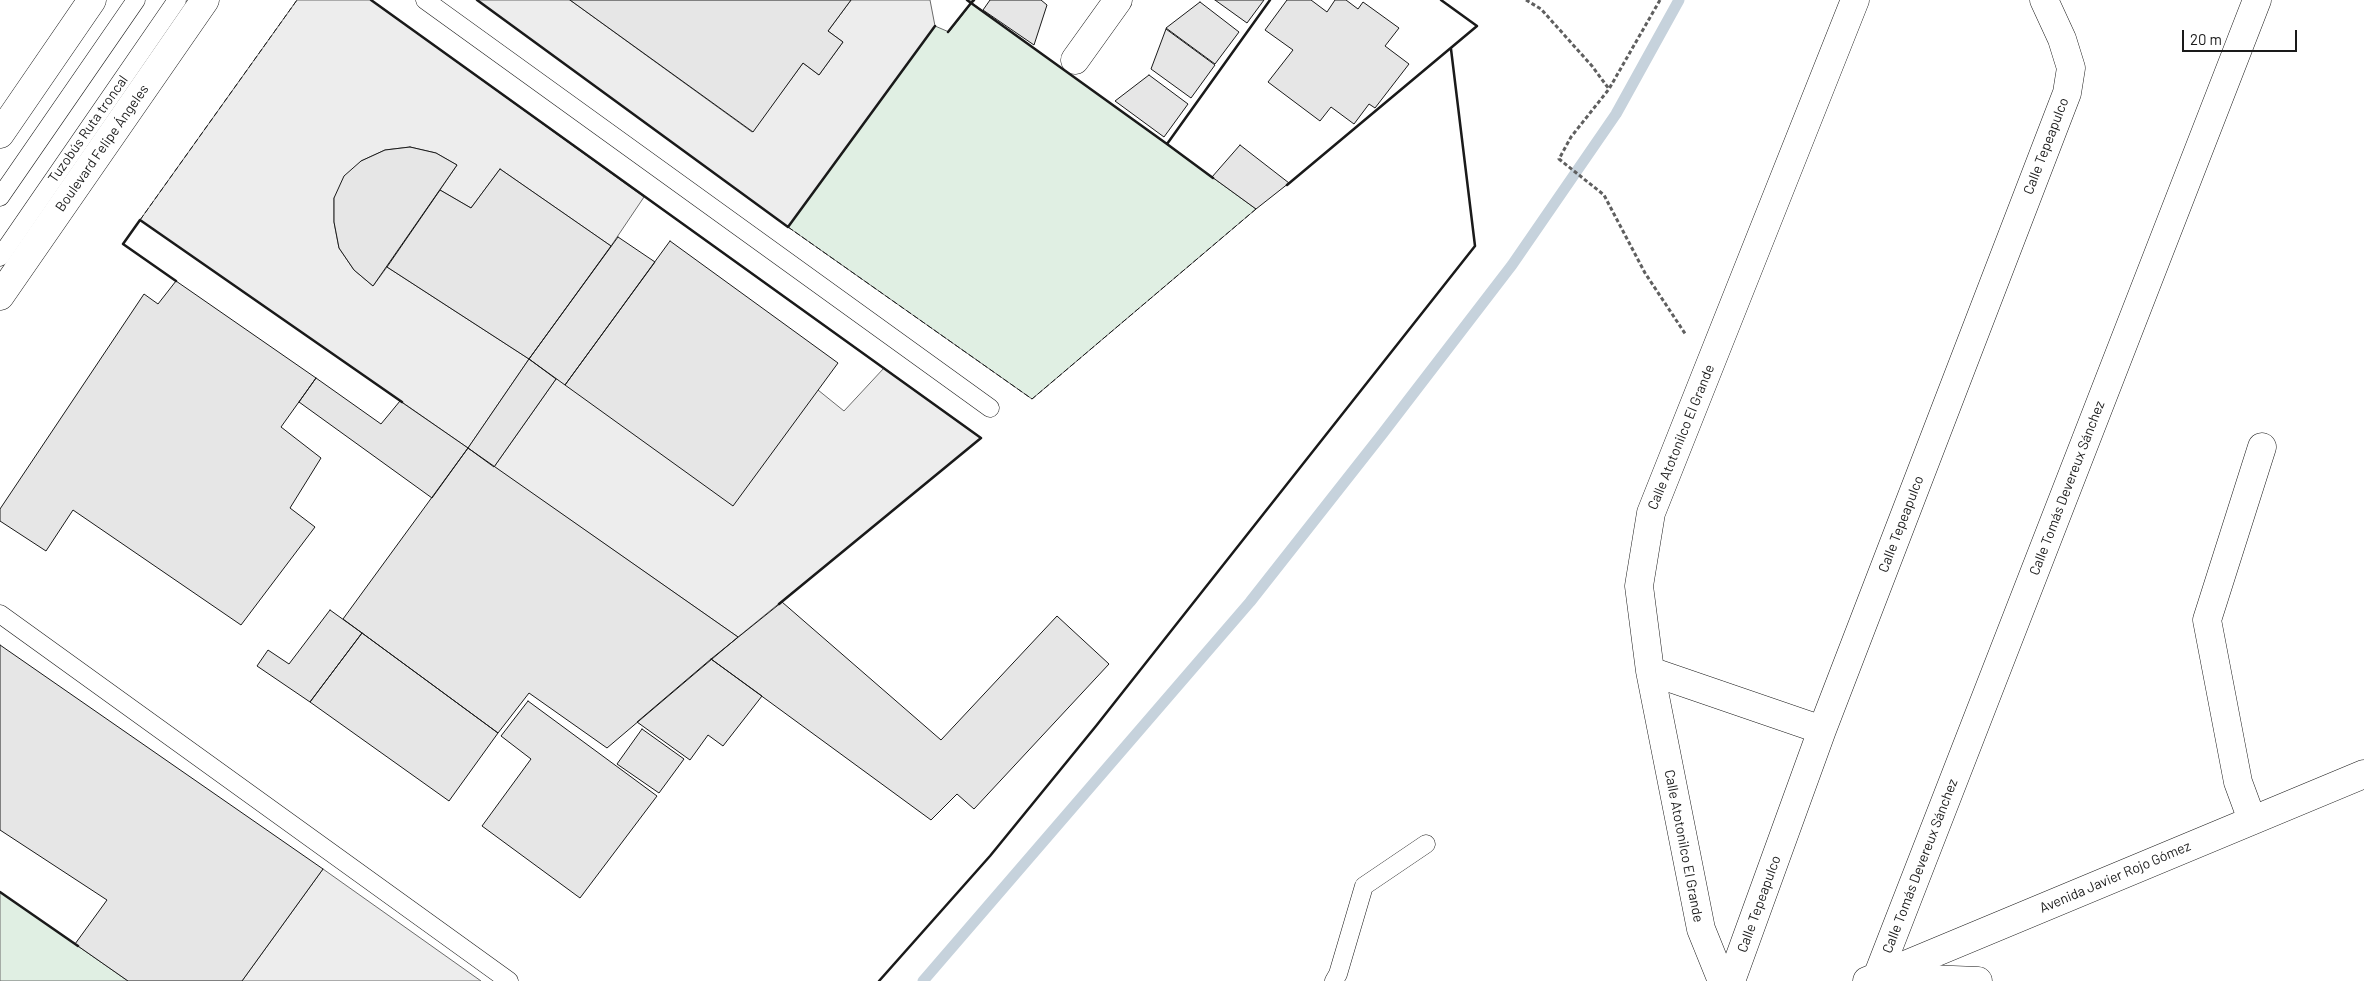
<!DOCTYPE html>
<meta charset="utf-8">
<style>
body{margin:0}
#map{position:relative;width:2364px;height:981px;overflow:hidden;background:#fff;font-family:Barlow,sans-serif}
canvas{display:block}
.scale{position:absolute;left:2182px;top:30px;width:115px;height:22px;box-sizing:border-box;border:2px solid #1a1a1a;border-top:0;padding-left:6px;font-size:15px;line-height:18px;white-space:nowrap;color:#1a1a1a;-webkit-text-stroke:4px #fff;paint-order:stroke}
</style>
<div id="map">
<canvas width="2364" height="981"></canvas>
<div class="scale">20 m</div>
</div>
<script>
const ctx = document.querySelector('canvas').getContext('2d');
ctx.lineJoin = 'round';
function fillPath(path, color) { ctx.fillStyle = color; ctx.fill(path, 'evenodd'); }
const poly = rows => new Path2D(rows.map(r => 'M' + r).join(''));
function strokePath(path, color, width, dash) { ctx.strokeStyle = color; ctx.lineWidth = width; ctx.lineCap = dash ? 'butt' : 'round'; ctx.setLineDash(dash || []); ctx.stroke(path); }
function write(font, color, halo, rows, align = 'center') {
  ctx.font = font + ' Barlow,sans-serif'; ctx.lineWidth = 4; ctx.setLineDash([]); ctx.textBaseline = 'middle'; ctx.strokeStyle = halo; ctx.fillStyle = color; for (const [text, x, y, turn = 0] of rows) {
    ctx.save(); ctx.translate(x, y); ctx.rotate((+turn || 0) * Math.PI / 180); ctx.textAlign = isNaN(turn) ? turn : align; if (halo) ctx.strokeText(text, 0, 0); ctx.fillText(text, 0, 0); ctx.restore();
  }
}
const green = poly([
 [967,0,974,0,972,3,1256,209,1032,399,788,227,935,26,949,32,971,4,967,0],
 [0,892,75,944,128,981,0,981,0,892]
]);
const parking = poly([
 [297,0,371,0,644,197,611,246,500,169,471,208,440,190,457,165,436,153,410,147,385,150,361,161,334,198,334,222,339,248,354,270,373,286,387,267,529,359,468,448,140,220,297,0],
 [477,0,570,0,752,132,803,63,819,75,843,42,828,31,851,0,930,0,935,26,788,227,477,0],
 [884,368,981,438,738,637,494,467,556,379,818,390,844,411,884,368],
 [323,869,481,981,242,981,323,869]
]);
const stream = poly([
 [923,981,1250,602,1383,433,1512,265,1616,114,1679,0]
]);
const building = poly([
 [570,0,851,0,828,31,843,42,819,75,803,63,753,132,570,0],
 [990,0,1041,0,1047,5,1034,45,983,10,990,0],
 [1215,0,1264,0,1247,23,1215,0],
 [1287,0,1311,0,1327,12,1335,0,1346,0,1358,9,1363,2,1399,28,1385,46,1409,64,1375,108,1369,104,1354,124,1331,107,1320,121,1268,82,1293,50,1265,30,1287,0],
 [1200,2,1239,32,1215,64,1166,28,1200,2],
 [1166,29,1215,65,1191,98,1151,69,1166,29],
 [1149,75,1188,104,1164,137,1115,101,1149,75],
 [1240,145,1289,183,1256,209,1212,177,1240,145],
 [410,147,436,153,457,165,373,286,354,270,339,248,334,222,334,198,344,176,361,161,385,150,410,147],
 [500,169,611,246,529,359,387,267,440,190,471,208,500,169],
 [618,237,655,262,565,385,529,359,618,237],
 [670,241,838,363,733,506,565,385,670,241],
 [176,281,316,378,281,427,321,458,290,508,315,527,241,625,73,510,46,551,0,521,0,509,144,294,158,304,176,281],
 [529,359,556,379,494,467,468,448,529,359],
 [316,378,381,424,400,401,468,448,432,498,299,402,316,378],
 [468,448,738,637,607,748,529,693,498,733,343,619,468,448],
 [782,602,941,740,1057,616,1109,664,974,809,957,794,931,820,711,659,782,602],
 [330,610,362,633,310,702,257,666,268,650,289,664,330,610],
 [362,633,498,733,449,801,310,702,362,633],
 [0,645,323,869,242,981,128,981,75,944,107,900,0,830,0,645],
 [711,659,762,696,723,746,708,735,690,760,637,722,711,659],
 [528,701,657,796,580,898,482,826,531,759,501,736,528,701],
 [642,729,684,759,659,793,617,764,642,729]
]);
const path = poly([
 [1526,0,1541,9,1592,66,1609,89],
 [1660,0,1609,89,1571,137,1559,159,1604,195,1645,273,1686,335]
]);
const lane = poly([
 [425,0,990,408],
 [0,197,136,0],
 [0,257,177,0],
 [0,614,509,981],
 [1334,981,1338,974,1364,886,1426,844]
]);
const street = poly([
 [1075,60,1118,0],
 [1650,671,1822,730],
 [2252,820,2238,782,2207,620,2262,447],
 [1722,981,1701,929,1650,671,1639,586,1651,513,1855,0],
 [1731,981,1822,730,2067,93,2071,68,2062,39,2044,0],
 [1978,981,1877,977,2257,0]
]);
const secondary = poly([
 [1867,981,2364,774]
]);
const primary = poly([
 [0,134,92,0],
 [0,296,205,0]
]);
const fence = poly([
 [140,220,297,0],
 [788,227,1032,399,1256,209]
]);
const wall = poly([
 [371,0,981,438,779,604],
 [477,0,788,227,935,26],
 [974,0,971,3,1167,144,1270,0],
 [948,32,971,3,967,0],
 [1167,144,1213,178],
 [1287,185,1477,26,1441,0],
 [176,281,123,244,140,220,402,402],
 [0,892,78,946],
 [879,981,990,856,1096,726,1475,246,1451,49]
]);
const streetNames = [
 ["Tuzobús Ruta troncal",88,129,-55],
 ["Calle Tepeapulco",2046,146,-69],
 ["Boulevard Felipe Ángeles",102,148,-55],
 ["Calle Atotonilco El Grande",1681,437,-68],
 ["Calle Tomás Devereux Sánchez",2067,488,-69],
 ["Calle Tepeapulco",1901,524,-69],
 ["Calle Atotonilco El Grande",1684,846,79],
 ["Calle Tomás Devereux Sánchez",1920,866,-69],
 ["Avenida Javier Rojo Gómez",2115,877,-23],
 ["Calle Tepeapulco",1759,904,-70]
];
fillPath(green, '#e0efe3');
strokePath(green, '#6a6a6a', 1);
fillPath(parking, '#ededed');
strokePath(parking, '#6a6a6a', 1);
strokePath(stream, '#c6d2dc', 11);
fillPath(building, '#e6e6e6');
strokePath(building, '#1a1a1a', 1);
strokePath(lane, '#1a1a1a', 19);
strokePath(street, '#1a1a1a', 29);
strokePath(secondary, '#1a1a1a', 29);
strokePath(primary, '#1a1a1a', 29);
strokePath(path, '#5f5f5f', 3, [4, 2.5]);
strokePath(lane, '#fff', 18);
strokePath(street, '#fff', 28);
strokePath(secondary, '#fff', 28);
strokePath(primary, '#fff', 28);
strokePath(fence, '#1a1a1a', 1, [6, 2.5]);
strokePath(wall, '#1a1a1a', 2.5);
write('14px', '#1a1a1a', '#fff', streetNames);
</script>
